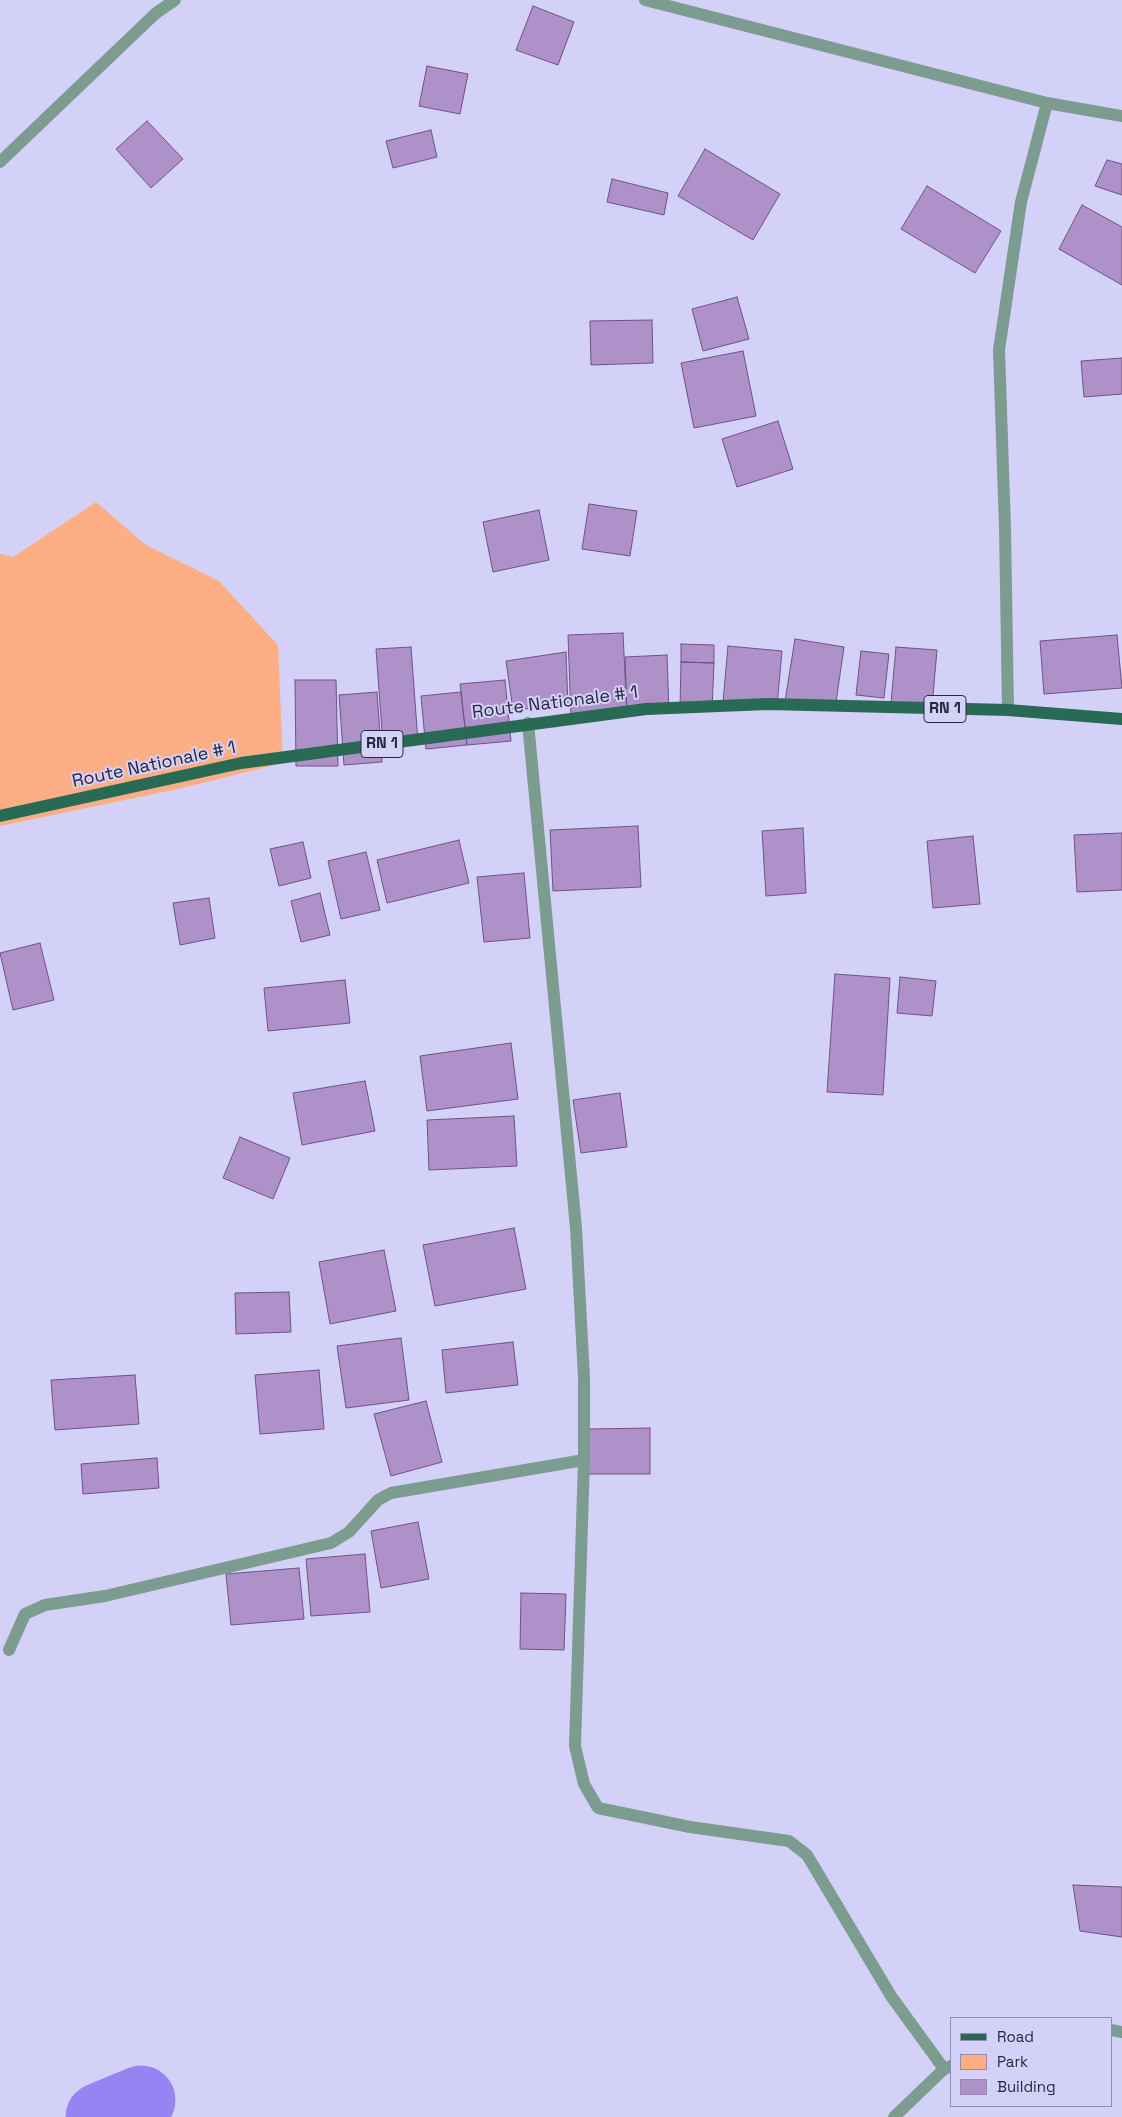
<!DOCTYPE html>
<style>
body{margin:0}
#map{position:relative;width:1122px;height:2117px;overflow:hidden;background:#d4d1f8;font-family:"Space Grotesk",sans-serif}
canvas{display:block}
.legend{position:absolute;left:950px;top:2017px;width:162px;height:90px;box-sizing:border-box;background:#d4d1f8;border:1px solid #908dae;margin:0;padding:6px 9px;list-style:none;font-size:15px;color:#29263e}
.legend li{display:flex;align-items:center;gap:10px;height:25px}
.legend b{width:25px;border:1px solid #908dae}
</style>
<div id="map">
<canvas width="1122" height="2117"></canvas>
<ul class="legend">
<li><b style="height:6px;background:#296a55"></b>Road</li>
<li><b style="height:14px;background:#feae84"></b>Park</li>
<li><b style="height:14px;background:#af91ca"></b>Building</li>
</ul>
</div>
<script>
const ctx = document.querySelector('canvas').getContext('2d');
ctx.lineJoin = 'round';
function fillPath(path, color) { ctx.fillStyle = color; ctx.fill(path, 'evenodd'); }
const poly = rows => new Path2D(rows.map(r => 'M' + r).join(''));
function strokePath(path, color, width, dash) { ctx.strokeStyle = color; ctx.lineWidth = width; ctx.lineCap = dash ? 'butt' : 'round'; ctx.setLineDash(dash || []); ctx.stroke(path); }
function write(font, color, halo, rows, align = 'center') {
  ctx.font = font + ' "Space Grotesk",sans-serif'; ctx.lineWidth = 4; ctx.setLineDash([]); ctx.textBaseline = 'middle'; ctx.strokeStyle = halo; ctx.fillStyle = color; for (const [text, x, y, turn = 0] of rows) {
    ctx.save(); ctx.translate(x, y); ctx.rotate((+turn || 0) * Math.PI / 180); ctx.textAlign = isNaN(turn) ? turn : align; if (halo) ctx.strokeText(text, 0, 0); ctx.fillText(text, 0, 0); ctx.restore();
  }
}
const green = poly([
 [96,502,146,545,219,581,278,645,283,763,178,789,0,826,0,554,13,557]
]);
const river = poly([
 [100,2117,141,2100]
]);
const building = poly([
 [533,6,574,22,558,65,516,50,533,6],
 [427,66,468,74,460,114,419,106,427,66],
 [147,121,183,159,151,188,116,149,147,121],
 [431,130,437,157,393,168,386,141,431,130],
 [705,149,780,194,753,240,678,196,705,149],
 [1107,160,1122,164,1122,195,1095,186,1107,160],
 [612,179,668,193,664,215,607,202,612,179],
 [927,186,1001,231,975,273,901,229,927,186],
 [1082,205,1122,227,1122,285,1059,249,1082,205],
 [737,297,749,339,703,351,692,309,737,297],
 [652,320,653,363,591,365,590,321,652,320],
 [743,351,756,416,694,428,681,363,743,351],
 [1122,358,1122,394,1084,397,1081,361,1122,358],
 [778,421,793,469,737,487,722,439,778,421],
 [589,504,637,511,630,556,582,549,589,504],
 [539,510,549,560,493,572,483,522,539,510],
 [623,633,627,715,571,718,568,635,623,633],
 [1117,635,1122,688,1044,694,1040,641,1117,635],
 [795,639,844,647,835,709,785,701,795,639],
 [681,644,714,645,714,663,681,662,681,644],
 [728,646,782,651,777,706,723,702,728,646],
 [411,647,418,742,383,744,376,649,411,647],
 [896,647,937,650,932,707,891,703,896,647],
 [861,651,889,654,884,698,856,695,861,651],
 [566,652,568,705,513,710,506,661,566,652],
 [667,655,669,713,627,715,625,657,667,655],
 [681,662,714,663,712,710,680,709,681,662],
 [295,680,336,680,338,766,296,766,295,680],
 [505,680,511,741,467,745,460,684,505,680],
 [377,692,382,762,344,765,339,695,377,692],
 [461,692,467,745,426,749,421,696,461,692],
 [638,826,641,887,553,891,550,830,638,826],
 [803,828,806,893,766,896,762,831,803,828],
 [1122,833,1122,890,1077,892,1074,835,1122,833],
 [973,836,980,904,933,908,927,841,973,836],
 [459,840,469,883,387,903,377,860,459,840],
 [303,842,311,878,279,886,270,849,303,842],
 [366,852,380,910,341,919,328,861,366,852],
 [524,873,530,938,484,942,477,877,524,873],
 [320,893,330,935,301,942,291,901,320,893],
 [209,898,215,938,180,945,173,903,209,898],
 [40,943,54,1000,13,1010,0,953,40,943],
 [835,974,890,978,883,1095,827,1092,835,974],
 [900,977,936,981,932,1016,897,1013,900,977],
 [345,980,350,1023,268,1031,264,988,345,980],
 [511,1043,518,1099,427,1111,420,1056,511,1043],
 [365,1081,375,1131,302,1145,293,1093,365,1081],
 [620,1093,627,1147,581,1153,573,1100,620,1093],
 [514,1116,517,1166,429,1170,427,1120,514,1116],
 [240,1137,290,1158,273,1199,223,1178,240,1137],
 [514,1228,526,1289,435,1306,423,1245,514,1228],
 [384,1250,396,1311,330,1324,319,1262,384,1250],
 [289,1292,291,1332,236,1334,235,1293,289,1292],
 [401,1338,409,1400,346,1408,337,1346,401,1338],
 [513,1342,518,1385,446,1393,442,1350,513,1342],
 [319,1370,324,1429,260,1434,255,1375,319,1370],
 [135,1375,139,1424,55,1430,51,1380,135,1375],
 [426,1401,442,1462,391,1476,374,1414,426,1401],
 [650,1428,650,1474,588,1474,587,1429,650,1428],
 [157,1458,159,1488,83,1494,81,1464,157,1458],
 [418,1522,429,1579,381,1588,371,1531,418,1522],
 [365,1554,370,1612,311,1616,306,1559,365,1554],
 [299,1568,304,1619,231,1625,226,1574,299,1568],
 [521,1593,566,1594,564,1650,520,1649,521,1593],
 [1073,1885,1122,1887,1122,1937,1080,1931,1073,1885]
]);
const street = poly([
 [645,0,1047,103,1122,116],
 [0,162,156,13,175,0],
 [1008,710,1005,528,999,350,1021,202,1047,103],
 [528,723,576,1228,584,1378,584,1460,575,1746,584,1784,598,1808,690,1827,789,1841,807,1855,891,1996,944,2069],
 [9,1650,25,1614,45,1605,105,1596,331,1543,349,1532,378,1500,391,1493,584,1460],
 [1111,2030,1122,2032],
 [894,2117,944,2069,951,2066]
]);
const primary = poly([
 [0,816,241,763,646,709,768,704,1008,710,1122,719]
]);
const shields = [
 [945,709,42],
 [382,744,42]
];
const shieldNames = [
 ["RN 1",945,709],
 ["RN 1",382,744]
];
const streetNames = [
 ["Route Nationale # 1",555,703,-7],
 ["Route Nationale # 1",154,765,-12]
];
fillPath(green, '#feae84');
strokePath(river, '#9584f1', 69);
fillPath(building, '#af91ca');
strokePath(building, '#6e5286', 1);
strokePath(street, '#7c9c8f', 12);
strokePath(primary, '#296a55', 12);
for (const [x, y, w] of shields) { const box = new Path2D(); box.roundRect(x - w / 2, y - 13.5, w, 27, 4); ctx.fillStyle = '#d4d1f8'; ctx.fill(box); strokePath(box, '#29263e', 1); }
write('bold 16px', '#29263e', null, shieldNames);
write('18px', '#29263e', '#d4d1f8', streetNames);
</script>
